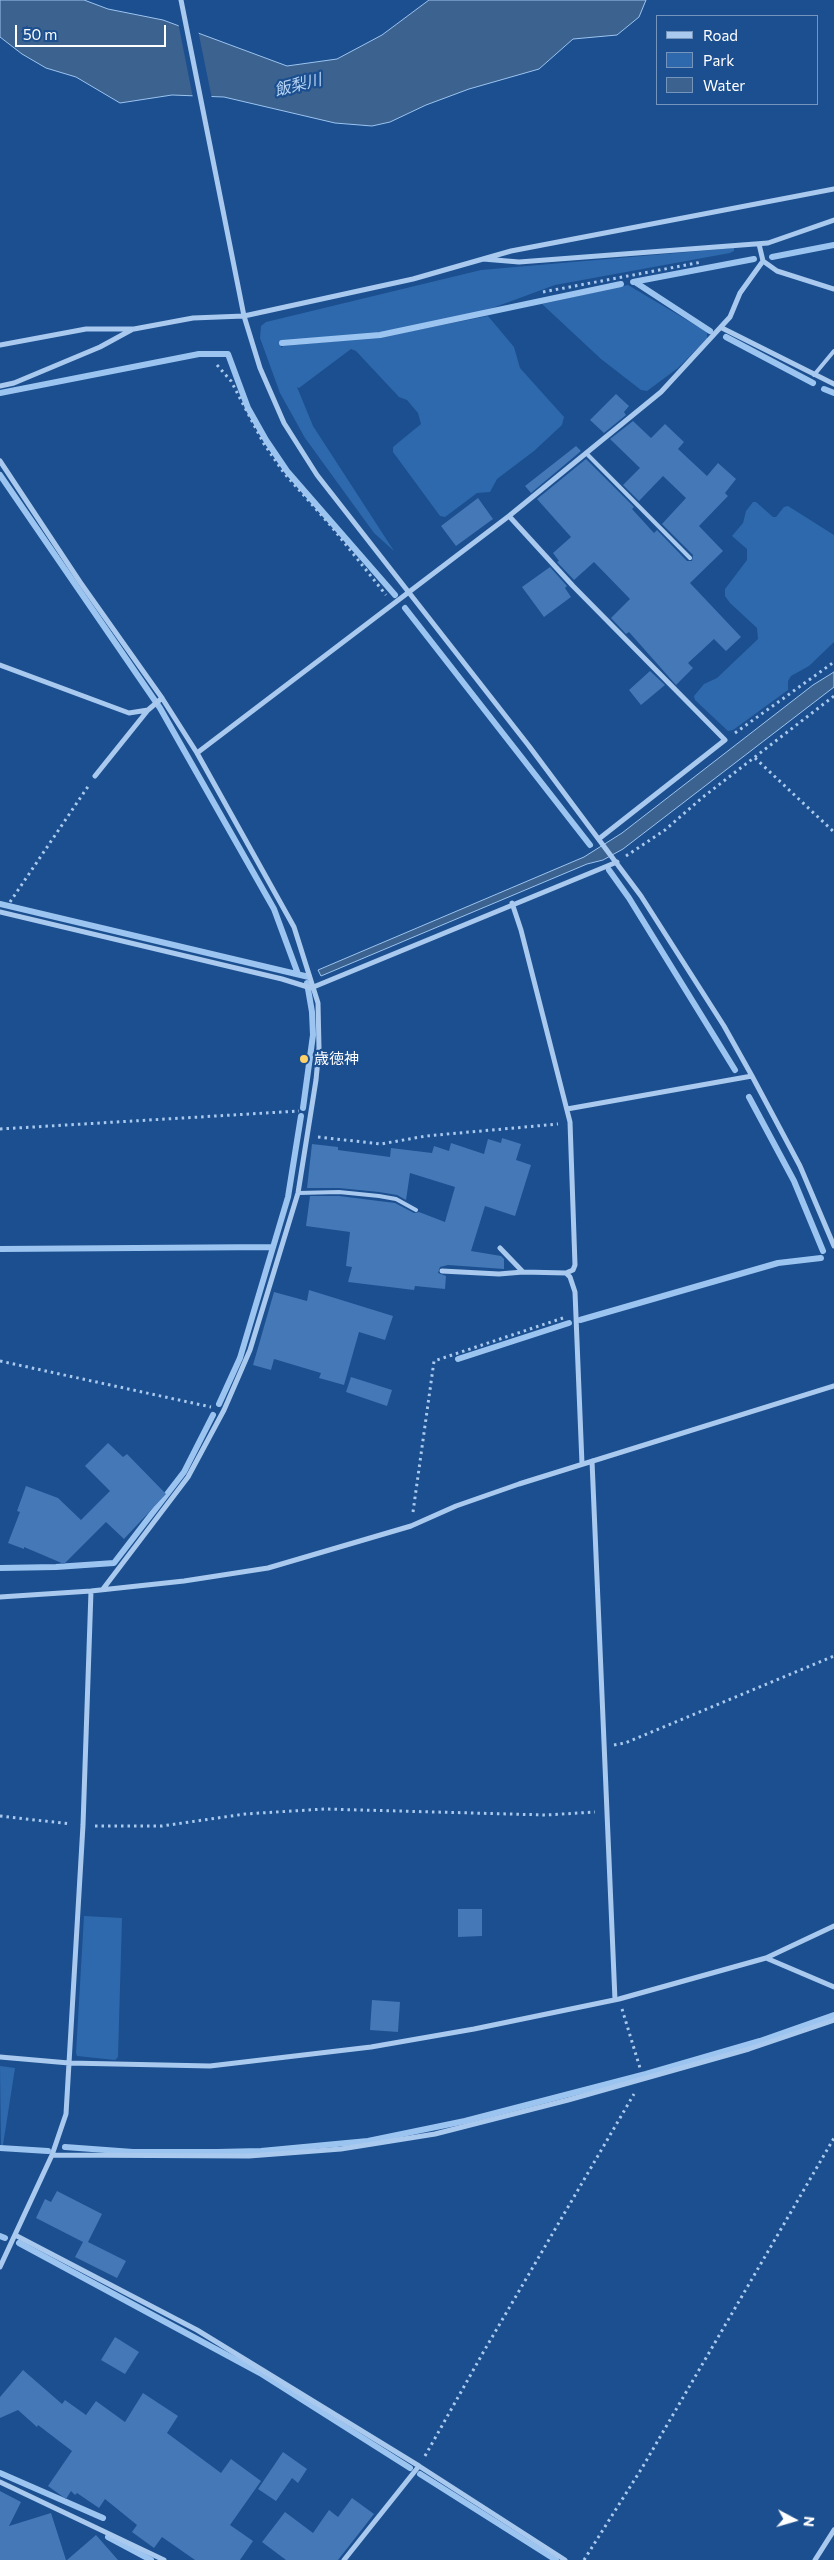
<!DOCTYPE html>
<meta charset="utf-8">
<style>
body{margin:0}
#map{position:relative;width:834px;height:2560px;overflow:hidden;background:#1b4f8f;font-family:Commissioner,sans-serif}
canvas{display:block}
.legend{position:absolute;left:656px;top:15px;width:162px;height:90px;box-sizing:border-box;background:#1b4f8f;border:1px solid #7695bc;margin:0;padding:6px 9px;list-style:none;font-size:15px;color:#fff}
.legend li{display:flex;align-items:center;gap:10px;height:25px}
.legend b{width:25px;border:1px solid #7695bc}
.north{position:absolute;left:769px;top:2495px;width:50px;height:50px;-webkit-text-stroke:4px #1b4f8f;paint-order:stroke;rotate:96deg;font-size:14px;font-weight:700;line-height:20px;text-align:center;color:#fff}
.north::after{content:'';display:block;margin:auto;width:18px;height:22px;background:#fff;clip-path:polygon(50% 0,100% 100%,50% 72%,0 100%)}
.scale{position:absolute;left:15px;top:25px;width:151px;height:22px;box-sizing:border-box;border:2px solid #fff;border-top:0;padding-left:6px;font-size:15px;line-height:18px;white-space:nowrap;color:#fff;-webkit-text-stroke:4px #1b4f8f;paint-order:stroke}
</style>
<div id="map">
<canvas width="834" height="2560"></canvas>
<ul class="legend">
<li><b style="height:6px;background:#a9c9ee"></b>Road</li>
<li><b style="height:14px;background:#2e69ad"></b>Park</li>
<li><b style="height:14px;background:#3c6290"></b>Water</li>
</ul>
<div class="north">N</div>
<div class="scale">50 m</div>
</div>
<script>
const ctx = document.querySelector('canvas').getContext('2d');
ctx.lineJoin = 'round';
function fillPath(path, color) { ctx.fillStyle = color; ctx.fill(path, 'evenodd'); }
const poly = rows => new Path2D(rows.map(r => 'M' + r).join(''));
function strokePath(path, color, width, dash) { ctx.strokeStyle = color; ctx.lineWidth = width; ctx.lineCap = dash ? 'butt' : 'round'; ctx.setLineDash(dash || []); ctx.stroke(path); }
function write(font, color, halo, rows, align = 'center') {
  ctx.font = font + ' Commissioner,"Noto Sans JP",sans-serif'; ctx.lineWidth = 4.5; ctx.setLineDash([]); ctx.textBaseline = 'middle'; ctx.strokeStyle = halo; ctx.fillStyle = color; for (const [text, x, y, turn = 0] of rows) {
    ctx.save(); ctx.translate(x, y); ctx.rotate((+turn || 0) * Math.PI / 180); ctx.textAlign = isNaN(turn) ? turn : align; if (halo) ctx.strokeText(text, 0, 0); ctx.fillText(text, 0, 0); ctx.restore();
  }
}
const green = poly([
 [734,248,734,251,730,253,555,285,487,310,379,333,281,342,281,348,283,346,381,337,488,316,514,347,520,368,564,417,562,425,534,451,497,479,490,492,477,493,445,517,440,516,393,452,393,447,421,424,418,413,407,400,399,397,356,351,351,349,299,388,297,387,313,426,394,551,374,533,305,438,280,393,260,338,261,326,266,322,481,270],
 [628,285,707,332,707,339,678,368,647,391,641,390,601,359,542,304],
 [753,502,756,502,773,517,776,517,784,507,788,506,834,535,834,642,809,666,791,676,788,681,788,690,733,730,728,731,695,700,694,696,704,684,717,678,758,639,757,628,730,603,725,596,725,589,747,560,747,549,732,536,743,523,746,511],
 [84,1916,122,1918,118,2057,115,2060,77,2056,76,2053],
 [0,2066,15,2068,3,2145,1,2145]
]);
const water = poly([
 [0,0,84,0,108,9,163,20,287,66,337,59,382,35,429,0,646,0,639,17,617,35,573,39,539,69,469,89,426,105,390,122,372,126,335,123,224,97,172,95,120,103,76,77,46,68,22,54,0,37,0,0],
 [834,672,834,687,623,849,603,860,587,864,321,976,318,970,584,857,622,833,813,685,834,672]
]);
const pier = poly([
 [178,22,198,30,212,99,193,98]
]);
const stream = poly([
 [772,257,834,245],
 [633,282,754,259],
 [635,282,710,331],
 [726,337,813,383],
 [282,343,380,335,621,284],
 [824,389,834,393],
 [0,393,199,354,228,354,248,408,266,440,287,471,395,595],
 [0,475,160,708,274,909,298,974],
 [405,608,590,845],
 [609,870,629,898,735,1070],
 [0,904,309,977],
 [749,1097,794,1181,823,1251],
 [303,1108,313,1035,312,1012,307,983],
 [0,1249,272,1247],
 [580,1320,778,1263,821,1258],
 [458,1359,569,1323],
 [219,1404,240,1358,288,1197,301,1116],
 [0,1568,56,1567,114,1563,184,1472,213,1415],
 [65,2147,133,2152,217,2152,261,2151,368,2141,465,2121,646,2074,760,2041,834,2015],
 [0,2148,48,2151],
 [0,2236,5,2238],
 [19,2243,260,2373,410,2468],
 [0,2473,103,2518],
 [420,2474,556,2560],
 [108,2537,151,2560]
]);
const building = poly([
 [616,394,629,406,624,412,626,415,604,433,590,420],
 [633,421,651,438,665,424,684,442,678,449,707,476,718,463,736,479,725,493,728,496,699,526,723,551,690,583,741,637,726,651,714,639,688,663,693,668,676,685,629,632,626,634,611,618,630,599,594,562,574,580,557,562,559,561,553,553,571,537,537,499,586,459,634,507,632,509,654,533,657,530,687,561,692,561,693,555,662,524,686,498,663,476,639,501,623,485,640,468,610,439],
 [576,446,581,451,531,493,525,486],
 [478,498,493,519,456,546,441,526],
 [550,567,567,586,565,588,571,597,544,617,522,587],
 [650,671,665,685,641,705,629,690],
 [502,1138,521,1144,516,1160,531,1165,515,1216,485,1206,471,1251,501,1256,504,1259,504,1269,448,1265,440,1267,438,1273,446,1276,445,1289,415,1286,414,1290,348,1282,352,1267,346,1266,350,1232,306,1226,310,1196,339,1196,395,1203,414,1213,419,1212,445,1222,455,1187,410,1173,406,1200,397,1195,379,1192,339,1188,307,1188,312,1144,338,1147,338,1150,390,1157,391,1148,432,1153,434,1146,449,1151,451,1143,484,1154,488,1139,501,1143],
 [309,1290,393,1316,385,1340,359,1332,344,1385,319,1378,321,1373,274,1359,271,1370,253,1365,274,1292,307,1301],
 [351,1377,392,1390,387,1406,346,1392],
 [108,1443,123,1457,127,1454,166,1494,124,1539,106,1522,64,1564,24,1547,24,1549,8,1543,20,1512,17,1511,26,1486,58,1498,81,1520,110,1491,85,1466],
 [458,1909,482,1909,482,1936,458,1937],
 [372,2000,400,2002,398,2032,370,2030],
 [57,2191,102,2214,88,2242,126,2261,117,2278,75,2257,83,2242,36,2218,45,2199,51,2202],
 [115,2337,139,2352,125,2374,101,2360],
 [23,2370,62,2404,65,2400,86,2415,96,2401,125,2422,143,2393,178,2416,167,2433,221,2473,231,2459,261,2481,230,2525,253,2541,240,2560,195,2560,162,2537,154,2548,132,2532,137,2525,105,2499,99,2508,77,2493,75,2495,71,2491,66,2499,48,2486,72,2451,38,2425,37,2427,18,2410,0,2418,0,2397],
 [283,2452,307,2469,298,2483,292,2478,276,2501,258,2489],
 [0,2491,21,2502,9,2526,51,2513,66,2560,0,2560],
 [352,2498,374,2514,338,2560,286,2560,262,2542,285,2512,313,2533,329,2510,338,2517],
 [96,2535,118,2560,67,2560]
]);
const path = poly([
 [543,292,702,262],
 [217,365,231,381,264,444,284,473,331,526,386,595],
 [735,733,834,662],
 [755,758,834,832],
 [626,856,665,830,703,797,834,696],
 [10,902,89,785],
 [0,1129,299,1111],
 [318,1137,381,1144,426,1136,558,1124],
 [0,1361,211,1407],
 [413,1512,434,1361,563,1318],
 [614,1745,625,1743,834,1656],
 [0,1816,71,1824],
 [95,1826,162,1826,245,1814,324,1809,546,1815,595,1812],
 [622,2009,640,2068],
 [425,2456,484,2351,634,2094],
 [584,2560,642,2468,834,2138]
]);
const service = poly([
 [814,375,834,351],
 [586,453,690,558],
 [298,1193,339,1192,379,1196,396,1199,416,1210]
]);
const minor = poly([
 [181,0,244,316,260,368,284,423,317,475,529,746,641,896,724,1026,752,1076,800,1166,834,1246],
 [483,259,519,262,768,243,834,220],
 [763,261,777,271,834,289],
 [722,328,834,384],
 [0,345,86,329,134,329,193,318,244,316,413,279,511,251,834,189],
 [0,386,14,383,100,347,133,329],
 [0,461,80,582,162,698,197,753,294,927,318,1003,319,1048,316,1080,298,1193,250,1350,224,1410,188,1477,103,1589],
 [509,516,573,586,725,740,600,838],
 [0,665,129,713,148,710,162,698],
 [197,753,509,516,661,392,730,317,740,293,763,261,759,244],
 [95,776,148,710],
 [512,903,521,930,570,1122,575,1265,573,1270,566,1273],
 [0,912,282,979,311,988,617,862],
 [567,1109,752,1076],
 [500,1248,523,1272],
 [442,1271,499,1274,523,1272,566,1273,570,1277,575,1292,582,1464],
 [592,1461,615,2000],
 [0,1597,91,1591,184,1581,268,1568,411,1526,456,1506,519,1484,834,1386],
 [766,1958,834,1926],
 [0,2057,69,2063,210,2066,371,2047,474,2029,619,1999,766,1958,834,1987],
 [52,2155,249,2156,341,2149,435,2134,568,2100,749,2049,834,2020],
 [15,2235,197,2330,419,2466,344,2560],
 [0,2267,52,2155,66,2114,83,1825,91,1591],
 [419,2466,565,2560],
 [0,2482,164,2560],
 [815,2560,834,2530]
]);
const markers = [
 [304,1059,5,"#ffd166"]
];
const poiNames = [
 ["歳徳神",314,1059]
];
const waterNames = [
 ["飯梨川",298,85,-14]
];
fillPath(green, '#2e69ad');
fillPath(water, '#3c6290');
strokePath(water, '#9cc4f0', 1);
fillPath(pier, '#1b4f8f');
strokePath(stream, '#9cc4f0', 6);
fillPath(building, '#4478b7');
strokePath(path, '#a9c9ee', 3, [2.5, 4]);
strokePath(service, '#a9c9ee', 4);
strokePath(minor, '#a9c9ee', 5);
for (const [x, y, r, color] of markers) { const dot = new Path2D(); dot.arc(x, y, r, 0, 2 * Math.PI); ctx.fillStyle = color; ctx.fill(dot); strokePath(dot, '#1b4f8f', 2); }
write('15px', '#fff', '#1b4f8f', poiNames, 'left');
write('italic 16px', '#b5d3f5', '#1b4f8f', waterNames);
</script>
